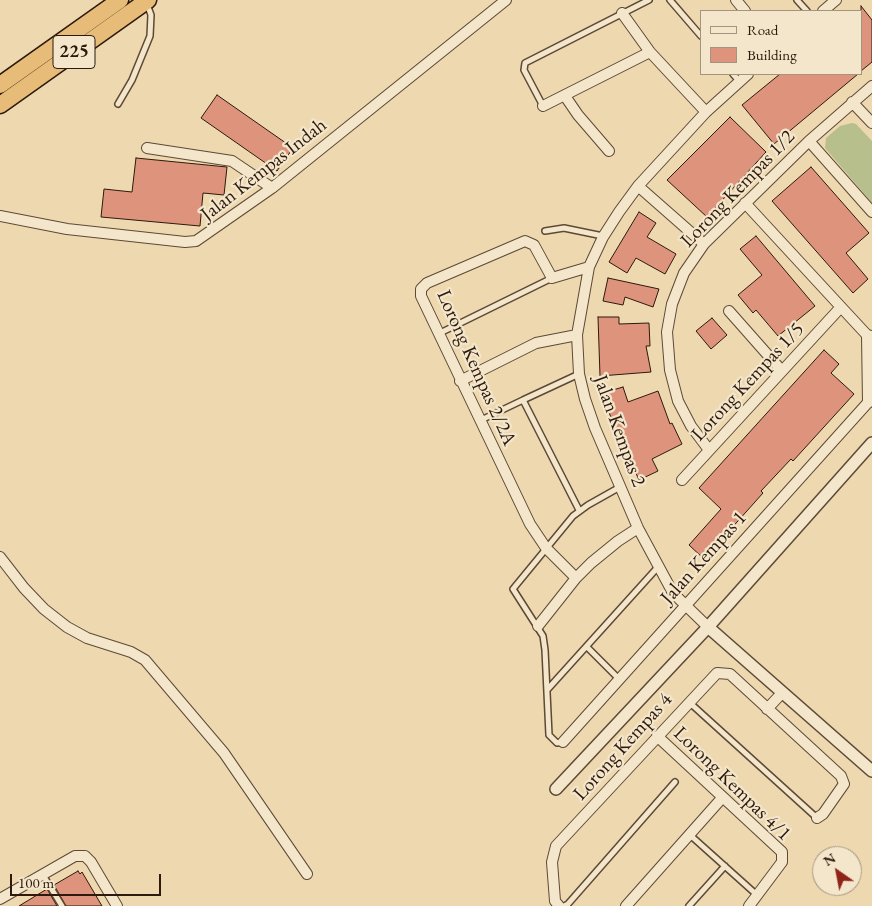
<!DOCTYPE html>
<style>
body{margin:0}
#map{position:relative;width:872px;height:906px;overflow:hidden;background:#edd8af;font-family:"EB Garamond",serif}
canvas{display:block}
.legend{position:absolute;left:700px;top:10px;width:162px;height:65px;box-sizing:border-box;background:#f3e6cb;border:1px solid #a4947f;margin:0;padding:6px 9px;list-style:none;font-size:15px;color:#2d190d}
.legend li{display:flex;align-items:center;gap:10px;height:25px}
.legend b{width:25px;border:1px solid #a4947f}
.north{position:absolute;left:812px;top:846px;width:50px;height:50px;box-sizing:border-box;background:#f3e6cb;border:1px solid #a4947f;border-radius:50%;rotate:327deg;font-size:14px;font-weight:700;line-height:20px;text-align:center;color:#2d190d}
.north::after{content:'';display:block;margin:auto;width:18px;height:22px;background:#8f2418;clip-path:polygon(50% 0,100% 100%,50% 72%,0 100%)}
.scale{position:absolute;left:10px;top:874px;width:151px;height:22px;box-sizing:border-box;border:2px solid #2d190d;border-top:0;padding-left:6px;font-size:15px;line-height:18px;white-space:nowrap;color:#2d190d;-webkit-text-stroke:4px #f3e6cb;paint-order:stroke}
</style>
<div id="map">
<canvas width="872" height="906"></canvas>
<ul class="legend">
<li><b style="height:6px;background:#f3e6cb"></b>Road</li>
<li><b style="height:14px;background:#de947c"></b>Building</li>
</ul>
<div class="north">N</div>
<div class="scale">100 m</div>
</div>
<script>
const ctx = document.querySelector('canvas').getContext('2d');
ctx.lineJoin = 'round';
function fillPath(path, color) { ctx.fillStyle = color; ctx.fill(path, 'evenodd'); }
const poly = rows => new Path2D(rows.map(r => 'M' + r).join(''));
function strokePath(path, color, width, dash) { ctx.strokeStyle = color; ctx.lineWidth = width; ctx.lineCap = dash ? 'butt' : 'round'; ctx.setLineDash(dash || []); ctx.stroke(path); }
function write(font, color, halo, rows, align = 'center') {
  ctx.font = font + ' "EB Garamond",serif'; ctx.lineWidth = 4.5; ctx.setLineDash([]); ctx.textBaseline = 'middle'; ctx.strokeStyle = halo; ctx.fillStyle = color; for (const [text, x, y, turn = 0] of rows) {
    ctx.save(); ctx.translate(x, y); ctx.rotate((+turn || 0) * Math.PI / 180); ctx.textAlign = isNaN(turn) ? turn : align; if (halo) ctx.strokeText(text, 0, 0); ctx.fillText(text, 0, 0); ctx.restore();
  }
}
const green = poly([
 [852,123,856,124,872,141,872,203,825,148,826,138,840,126]
]);
const building = poly([
 [861,6,872,20,872,62,861,71,861,6],
 [780,74,858,74,774,144,742,105,780,74],
 [217,95,293,148,277,171,201,118,217,95],
 [730,117,766,152,707,217,667,180,730,117],
 [136,158,227,167,224,195,203,193,200,226,101,217,104,189,132,192,136,158],
 [811,167,869,233,846,253,868,279,853,293,772,201,811,167],
 [639,212,656,223,647,237,676,254,665,274,636,258,627,273,609,262,639,212],
 [756,236,815,306,778,336,756,310,753,313,738,295,762,275,740,249,756,236],
 [608,278,659,289,653,307,625,297,623,305,603,301,608,278],
 [598,317,619,317,619,324,649,323,650,346,646,346,651,372,600,376,598,317],
 [712,318,727,335,711,349,696,331,712,318],
 [824,350,839,364,831,373,854,394,793,461,791,459,761,491,763,493,704,559,689,545,721,509,699,488,824,350],
 [623,387,628,402,658,391,670,424,672,423,682,444,652,459,658,471,639,480,610,415,603,393,623,387],
 [78,871,80,874,82,872,102,906,66,906,54,885,78,871],
 [47,889,57,906,19,906,47,889]
]);
const service = poly([
 [670,0,701,36],
 [797,0,807,11],
 [733,74,739,81],
 [118,104,132,80,150,36,151,15,147,4],
 [543,106,524,70,525,63,649,0],
 [545,231,564,228,603,236],
 [438,334,552,278],
 [523,400,579,374],
 [479,421,523,400,579,510],
 [587,647,619,679],
 [547,690,658,567],
 [690,703,817,818],
 [563,742,557,743,549,735,545,650,543,636,513,589,573,516,588,505,620,487],
 [690,835,757,895],
 [43,875,62,906],
 [564,906,568,904,675,782],
 [689,906,725,866]
]);
const minor = poly([
 [736,0,745,11],
 [823,11,836,0],
 [622,13,650,52,706,112],
 [565,96,578,115,609,151],
 [852,102,872,123],
 [543,106,650,52],
 [809,141,872,212],
 [147,148,232,161,272,188],
 [638,186,704,244],
 [745,203,841,307,867,335,872,336],
 [0,216,67,229,185,242,196,241,272,188,506,0],
 [729,311,782,371],
 [867,335,868,403],
 [460,381,536,343,577,335],
 [709,450,691,426,678,401,670,370,667,332,672,304,684,273,704,244,809,141,872,86],
 [682,480,841,307],
 [0,557,24,588,44,609,67,627,87,638,131,652,145,660,224,753,307,874],
 [576,578,546,548,530,524,421,296,421,289,427,283,525,241,534,245,552,278,589,267],
 [538,626,576,578,591,563,618,541,638,528],
 [708,627,673,593,638,528,595,428,585,399,579,374,577,335,589,267,603,237,619,212,638,186,706,112,748,74],
 [767,709,782,693],
 [657,736,782,852,782,862,749,906],
 [563,742,872,398],
 [0,899,75,856,85,856,91,862,117,906],
 [559,906,555,901,552,862,556,846,717,673,730,674,841,776,844,784,823,814,817,818],
 [626,906,722,798]
]);
const tertiary = poly([
 [708,627,872,771],
 [556,789,708,627,872,443]
]);
const trunk = poly([
 [0,85,120,0],
 [0,105,148,0]
]);
const shields = [
 [74,52,42]
];
const shieldNames = [
 ["225",74,52]
];
const streetNames = [
 ["Jalan Kempas Indah",264,170,-38],
 ["Lorong Kempas 1/2",738,189,-46],
 ["Lorong Kempas 2/2A",476,368,66],
 ["Lorong Kempas 1/5",748,382,-47],
 ["Jalan Kempas 2",619,431,70],
 ["Jalan Kempas 1",704,558,-48],
 ["Lorong Kempas 4",623,747,-48],
 ["Lorong Kempas 4/1",732,784,44]
];
fillPath(green, '#b7bf8c');
fillPath(building, '#de947c');
strokePath(building, '#2d190d', 1);
strokePath(service, '#5d4936', 8);
strokePath(minor, '#5d4936', 12);
strokePath(tertiary, '#5d4936', 14);
strokePath(trunk, '#2d190d', 19);
strokePath(service, '#f3e6cb', 5);
strokePath(minor, '#f3e6cb', 10);
strokePath(tertiary, '#f3e6cb', 11);
strokePath(trunk, '#e6bc78', 16);
for (const [x, y, w] of shields) { const box = new Path2D(); box.roundRect(x - w / 2, y - 16.5, w, 33, 4); ctx.fillStyle = '#f3e6cb'; ctx.fill(box); strokePath(box, '#2d190d', 1); }
write('bold 19px', '#2d190d', null, shieldNames);
write('20px', '#2d190d', '#f3e6cb', streetNames);
</script>
